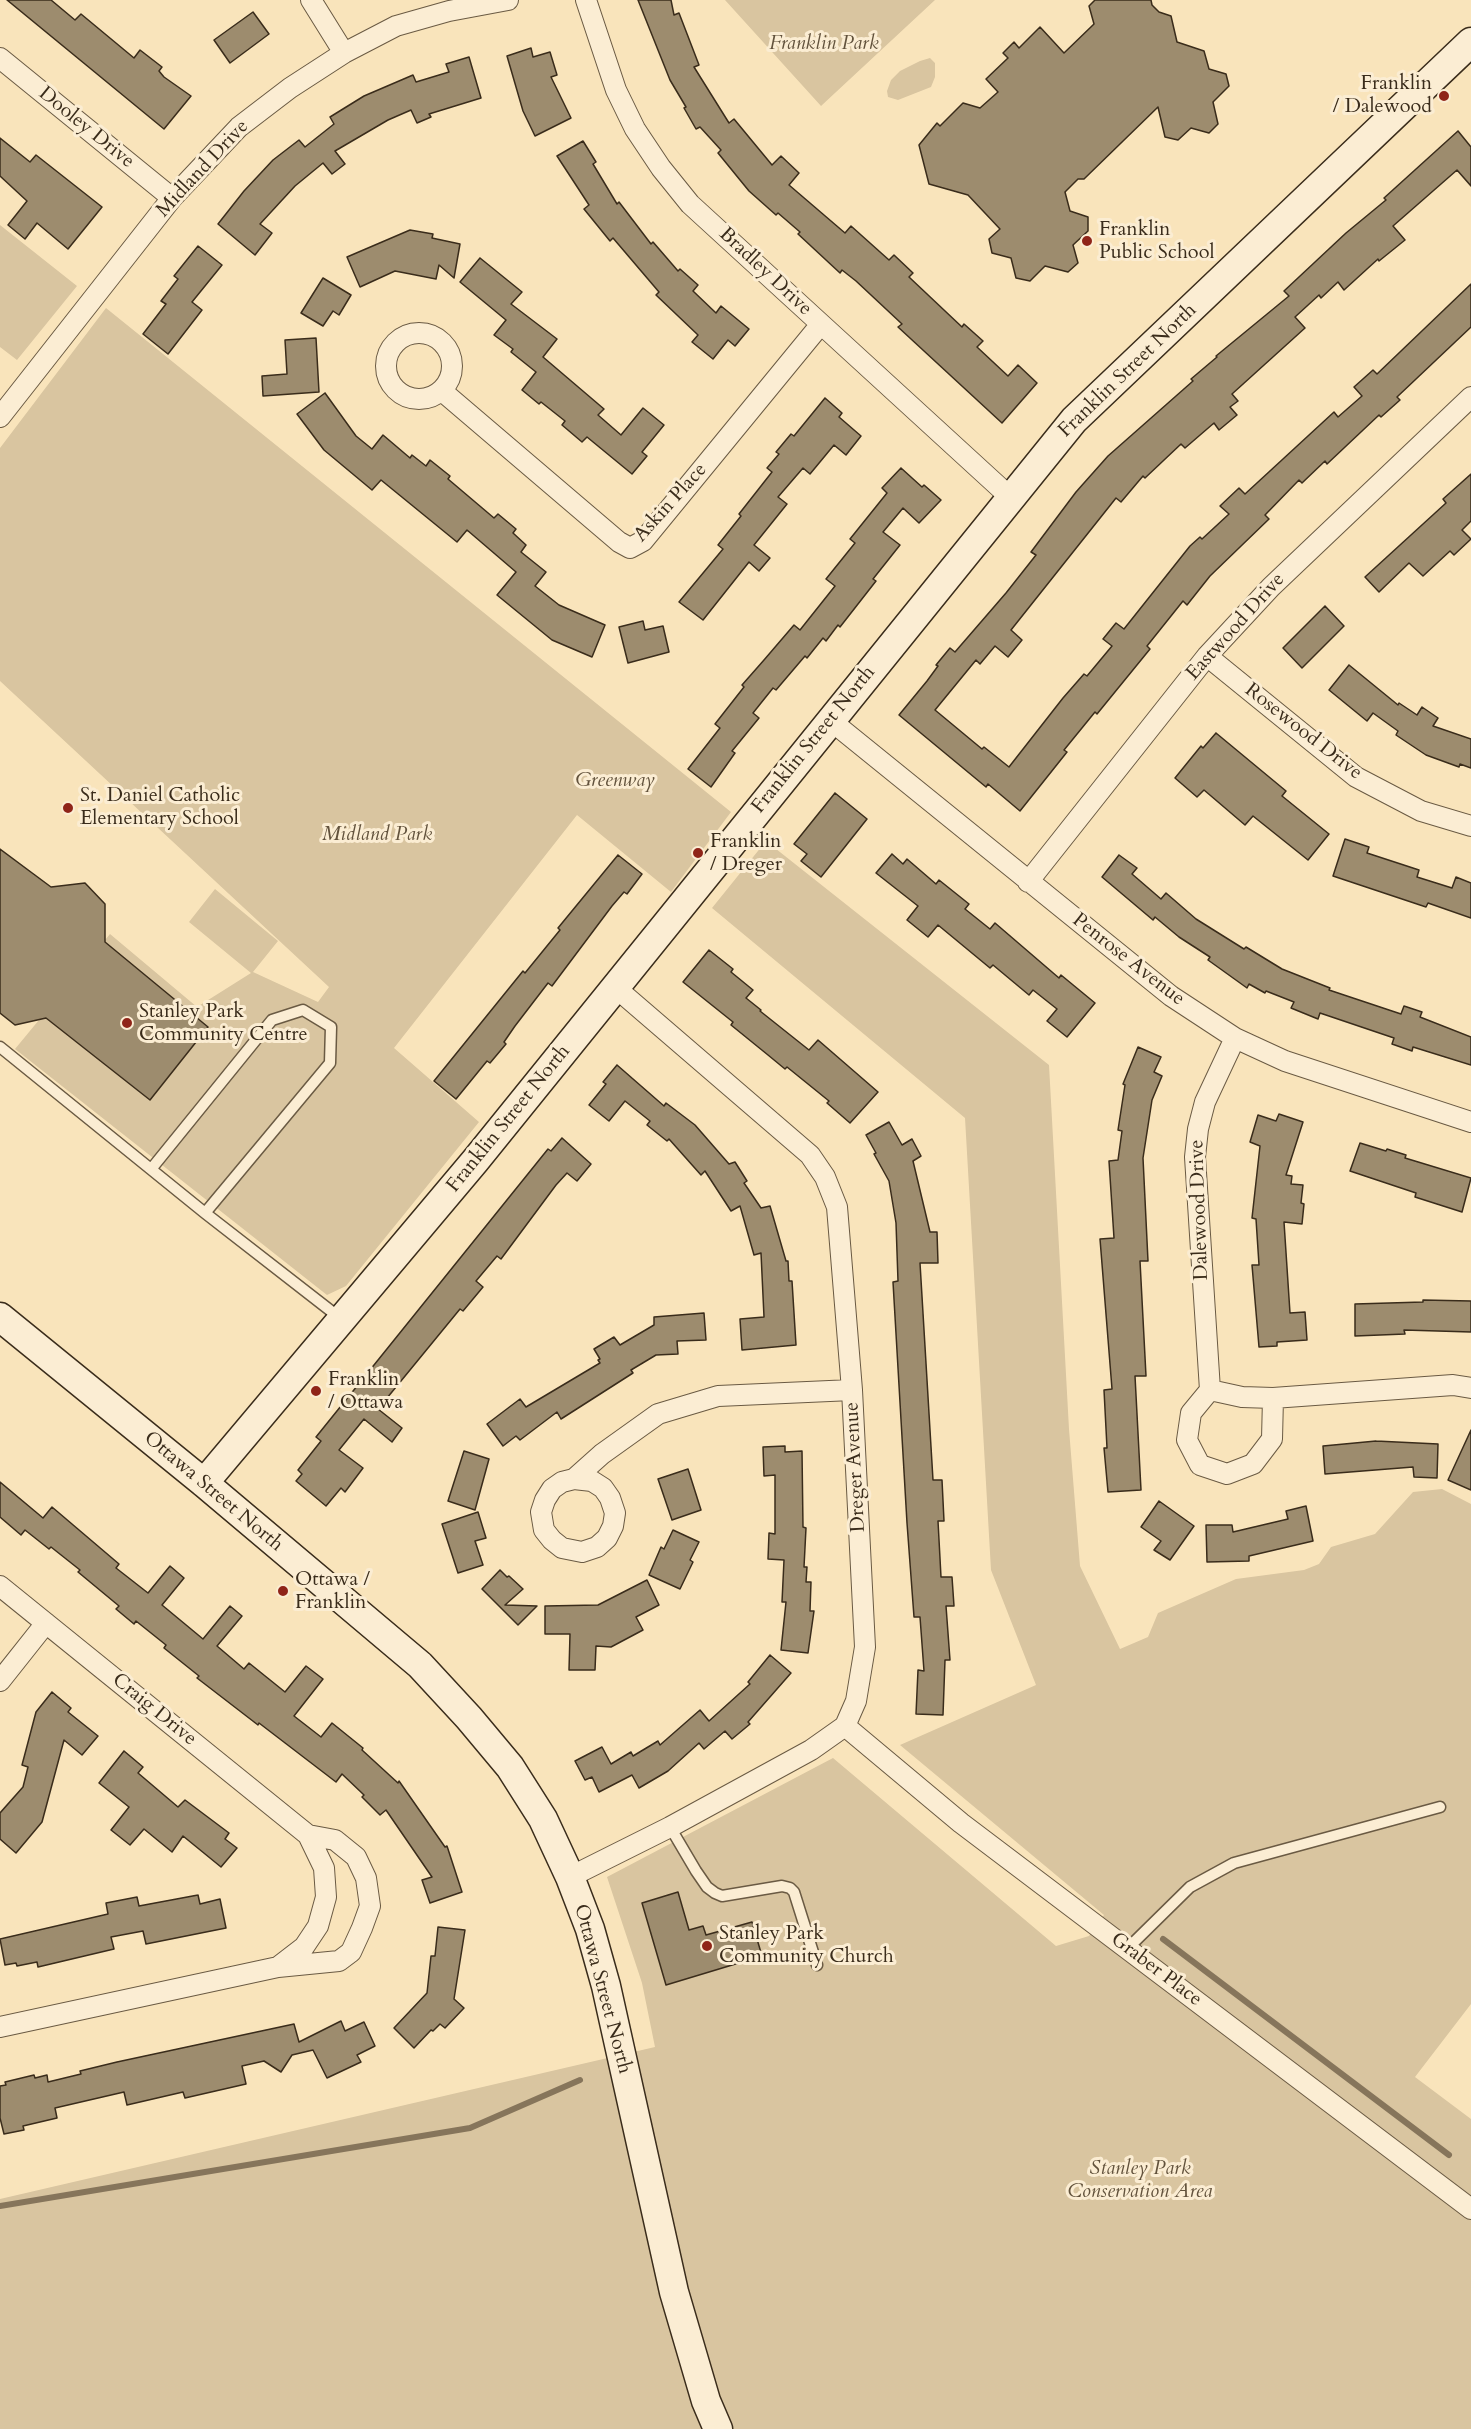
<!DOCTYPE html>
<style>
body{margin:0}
canvas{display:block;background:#f9e4bb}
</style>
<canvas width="1471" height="2429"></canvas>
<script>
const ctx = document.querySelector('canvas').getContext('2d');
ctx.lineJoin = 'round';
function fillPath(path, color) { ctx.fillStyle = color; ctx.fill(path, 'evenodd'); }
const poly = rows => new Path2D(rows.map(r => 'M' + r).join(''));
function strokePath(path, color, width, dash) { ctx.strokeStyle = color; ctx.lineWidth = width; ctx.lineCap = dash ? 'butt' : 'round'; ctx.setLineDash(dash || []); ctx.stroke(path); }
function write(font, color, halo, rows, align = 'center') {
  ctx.font = font + ' Cardo,serif'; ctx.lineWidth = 6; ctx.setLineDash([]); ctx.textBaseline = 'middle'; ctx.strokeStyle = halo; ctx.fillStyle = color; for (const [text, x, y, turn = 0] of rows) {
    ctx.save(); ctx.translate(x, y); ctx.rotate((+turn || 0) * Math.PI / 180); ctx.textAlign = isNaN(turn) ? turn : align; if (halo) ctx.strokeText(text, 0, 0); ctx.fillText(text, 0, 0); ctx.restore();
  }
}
const green = poly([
 [725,0,935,0,821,106],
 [930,58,935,63,935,77,931,87,898,100,888,97,887,91,891,80,900,71,920,61],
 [0,225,77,286,17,360,0,347],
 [106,308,731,812,671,892,577,815,394,1048,479,1122,346,1286,327,1295,15,1049,110,934,197,1007,251,973,189,922,215,889,278,941,253,972,318,1002,329,987,0,681,0,448],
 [766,841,1049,1065,1069,1429,1080,1566,1120,1649,1148,1637,1158,1613,1236,1579,1304,1570,1319,1564,1331,1547,1375,1534,1413,1492,1442,1489,1471,1504,1471,2004,1415,2077,1471,2119,1471,2429,0,2429,0,2199,655,2047,642,1983,607,1877,833,1758,1056,1946,1089,1936,1104,1915,900,1745,1036,1685,991,1570,965,1118,712,908]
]);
const stream = poly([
 [1163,1939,1449,2155],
 [0,2206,470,2128,580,2080]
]);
const building = poly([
 [7,0,51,0,75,20,81,14,134,58,140,50,162,67,159,71,164,77,191,96,164,129,7,0],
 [638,0,671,0,674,15,679,13,699,65,694,67,729,123,734,119,772,165,781,156,799,173,789,185,845,233,851,226,889,260,894,255,913,273,909,277,962,327,964,324,983,341,977,347,1008,376,1018,365,1037,383,1002,423,898,327,902,324,856,281,842,270,840,273,798,234,800,232,778,213,776,215,749,191,718,153,721,150,700,127,696,129,684,108,686,107,670,80,638,0],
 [1095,0,1151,0,1152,5,1159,12,1171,16,1177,42,1204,51,1209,69,1226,74,1229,86,1213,102,1218,124,1209,133,1191,128,1178,140,1165,137,1158,107,1084,179,1078,179,1065,192,1070,211,1088,217,1088,231,1073,245,1078,263,1068,272,1045,266,1030,281,1016,278,1011,258,992,253,989,239,1000,229,968,195,929,184,919,145,937,123,940,126,963,103,980,108,998,92,986,79,1008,58,1003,53,1014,42,1019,48,1040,27,1064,53,1094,24,1089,6,1095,0],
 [253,12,269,34,230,63,214,40,253,12],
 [531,48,533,57,550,52,557,75,551,77,571,118,535,136,523,111,507,56,531,48],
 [469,57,481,98,429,114,431,117,417,123,411,110,388,120,335,151,345,164,332,174,323,163,295,186,260,224,272,233,255,255,218,224,244,191,273,160,299,140,305,147,334,124,330,117,364,96,413,75,416,82,449,72,446,64,469,57],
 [1458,131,1471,147,1471,186,1457,170,1393,226,1405,240,1379,261,1378,259,1344,290,1338,282,1321,298,1319,295,1295,317,1305,328,1232,394,1238,401,1230,407,1237,415,1219,430,1214,423,1185,448,1181,444,1145,478,1143,476,1121,502,1116,498,1011,630,1022,640,1008,657,995,646,980,664,976,660,935,710,982,749,984,747,1009,767,1063,698,1084,674,1087,676,1112,646,1103,639,1116,623,1124,629,1190,546,1200,537,1202,539,1229,514,1220,506,1239,488,1245,494,1334,412,1338,417,1362,396,1354,387,1373,370,1377,374,1471,284,1471,327,1397,397,1400,400,1381,417,1379,415,1327,464,1325,461,1302,483,1299,480,1265,515,1269,519,1210,576,1187,605,1183,601,1147,646,1150,649,1097,714,1095,712,1064,750,1067,752,1020,811,988,784,986,787,899,715,927,681,938,666,936,665,950,648,955,652,1006,593,1036,555,1031,552,1076,492,1108,456,1193,381,1191,379,1217,357,1216,356,1289,296,1284,291,1346,233,1386,200,1384,198,1458,131],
 [0,138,30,162,36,155,102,207,68,249,37,223,25,239,8,225,27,201,0,176,0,138],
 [583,141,596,162,593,164,617,204,619,202,651,244,653,242,678,271,680,269,698,285,693,291,716,313,721,306,749,329,735,346,728,340,713,359,692,342,698,335,656,295,659,292,613,238,610,241,584,209,589,205,557,156,583,141],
 [410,230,433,234,432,238,460,244,454,278,439,265,436,279,395,271,360,287,347,257,410,230],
 [198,246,222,265,192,302,202,310,168,354,143,334,166,304,161,301,178,279,174,276,198,246],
 [480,258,522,292,511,304,557,339,543,357,604,409,598,415,621,435,643,408,664,425,642,452,647,456,632,474,587,437,582,442,562,425,565,421,541,402,539,404,522,390,536,372,511,352,513,349,494,335,506,320,460,282,480,258],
 [323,278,351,295,339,315,333,311,323,326,301,313,323,278],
 [316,338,319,392,263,396,262,376,287,374,285,340,316,338],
 [325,393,356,436,372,449,383,435,410,458,412,455,426,466,430,460,450,476,448,479,494,518,498,514,516,529,513,533,526,545,521,552,546,572,535,586,559,605,605,625,592,657,552,640,497,595,516,572,467,530,457,542,381,480,372,490,324,450,297,414,325,393],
 [825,398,842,413,839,417,861,436,846,455,834,445,810,474,803,468,778,497,787,504,754,545,770,558,759,571,749,562,703,620,679,602,723,549,718,545,741,516,739,514,772,472,767,468,779,454,776,452,791,434,794,436,825,398],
 [901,468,922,487,924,485,941,500,919,523,903,508,883,532,900,545,873,579,876,581,840,627,838,625,826,641,823,638,807,658,805,656,776,690,773,688,753,713,759,718,732,751,735,753,711,787,688,769,720,728,715,724,744,687,742,685,764,660,794,625,800,630,835,586,826,579,855,543,850,539,887,493,882,488,901,468],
 [1471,474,1471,521,1462,530,1471,539,1454,555,1450,551,1423,576,1409,563,1379,592,1365,577,1446,503,1443,499,1471,474],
 [1325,606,1344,626,1302,668,1283,648,1325,606],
 [643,621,645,630,663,626,669,652,628,663,619,627,643,621],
 [1349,665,1398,705,1399,703,1417,715,1422,707,1438,718,1433,726,1471,739,1471,768,1460,764,1459,767,1426,755,1396,735,1398,731,1373,713,1367,721,1329,690,1349,665],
 [1216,733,1286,791,1282,796,1329,834,1308,860,1253,816,1245,825,1204,790,1197,797,1175,778,1201,746,1203,748,1216,733],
 [835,793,867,819,821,877,801,861,807,854,794,844,835,793],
 [1345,839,1369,847,1367,853,1419,870,1417,877,1452,888,1456,877,1471,883,1471,918,1428,903,1426,907,1333,876,1345,839],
 [0,849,51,887,85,883,105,904,105,942,208,1027,150,1100,46,1018,15,1025,0,1013,0,849],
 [892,854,903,864,907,859,936,884,939,880,969,904,965,909,990,929,995,923,1059,978,1061,975,1095,1003,1067,1037,1047,1021,1057,1009,1033,990,1029,995,993,965,990,968,938,925,928,937,907,920,918,906,876,873,892,854],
 [618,855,642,874,627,894,624,892,612,906,552,986,548,983,515,1026,504,1042,506,1044,490,1063,487,1061,456,1099,434,1081,523,971,525,973,560,930,558,928,618,855],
 [1119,855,1137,868,1132,874,1161,899,1166,893,1196,919,1244,949,1246,947,1282,969,1330,988,1329,990,1401,1014,1404,1006,1422,1012,1420,1017,1471,1037,1471,1065,1413,1047,1412,1051,1392,1044,1394,1038,1320,1013,1318,1019,1291,1008,1294,1002,1266,991,1265,993,1249,984,1247,988,1208,960,1210,957,1179,937,1155,917,1153,920,1102,877,1119,855],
 [709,950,733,969,731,972,753,990,746,998,761,1010,760,1011,809,1050,818,1040,878,1092,850,1123,827,1103,829,1101,787,1067,785,1069,768,1055,731,1025,733,1022,683,982,709,950],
 [1138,1047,1161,1057,1154,1072,1162,1076,1152,1100,1143,1158,1148,1261,1140,1261,1146,1376,1135,1376,1141,1490,1108,1492,1104,1448,1107,1448,1104,1390,1112,1389,1100,1239,1114,1238,1109,1161,1118,1160,1122,1131,1118,1130,1125,1085,1123,1084,1138,1047],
 [617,1065,664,1106,666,1103,695,1125,729,1164,735,1162,747,1181,744,1183,761,1208,770,1206,786,1261,788,1261,789,1281,792,1281,796,1345,742,1350,740,1319,764,1317,761,1253,754,1255,740,1206,731,1211,705,1171,701,1175,669,1139,667,1141,647,1125,650,1121,625,1101,609,1121,589,1105,606,1084,603,1082,617,1065],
 [1279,1114,1303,1122,1286,1175,1292,1176,1291,1184,1303,1185,1301,1203,1304,1204,1302,1224,1284,1222,1290,1313,1305,1312,1307,1340,1277,1342,1277,1346,1259,1347,1252,1265,1259,1265,1256,1219,1252,1218,1260,1146,1250,1142,1258,1115,1276,1121,1279,1114],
 [889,1122,902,1145,912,1139,921,1156,913,1161,930,1232,937,1232,938,1263,920,1263,933,1480,942,1480,944,1521,938,1521,941,1577,952,1577,954,1606,946,1606,950,1660,945,1660,943,1715,916,1714,918,1670,924,1671,920,1617,914,1617,907,1523,893,1282,898,1281,896,1223,889,1181,874,1154,876,1153,866,1135,889,1122],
 [562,1138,591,1164,577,1181,567,1173,556,1185,501,1259,497,1256,476,1281,483,1287,463,1311,460,1309,378,1409,402,1428,392,1442,364,1419,339,1450,363,1468,345,1492,341,1488,326,1506,296,1481,302,1474,298,1470,321,1441,316,1437,548,1149,551,1151,562,1138],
 [1360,1143,1386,1151,1387,1149,1406,1155,1405,1158,1471,1178,1462,1212,1415,1197,1416,1193,1350,1171,1360,1143],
 [1423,1300,1471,1301,1471,1332,1404,1330,1405,1334,1355,1336,1355,1304,1423,1302,1423,1300],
 [704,1313,706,1340,677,1341,678,1354,656,1355,631,1370,633,1373,561,1419,557,1412,520,1440,516,1436,503,1446,487,1424,520,1399,526,1407,600,1363,598,1360,600,1359,594,1349,614,1337,620,1345,654,1325,654,1317,704,1313],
 [1471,1430,1471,1490,1448,1480,1471,1430],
 [1376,1441,1438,1444,1437,1478,1414,1477,1413,1467,1325,1474,1323,1446,1376,1441],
 [785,1446,785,1452,802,1451,803,1527,806,1528,804,1567,807,1567,806,1582,811,1582,810,1611,814,1611,808,1653,781,1650,786,1602,782,1602,784,1560,768,1559,769,1533,775,1534,775,1475,764,1476,763,1447,785,1446],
 [464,1451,489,1459,475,1510,448,1501,464,1451],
 [688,1469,701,1510,672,1520,658,1479,688,1469],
 [0,1482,43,1518,52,1507,119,1564,116,1568,148,1593,170,1566,184,1578,162,1605,203,1639,230,1606,242,1616,217,1646,244,1669,249,1663,285,1692,306,1666,323,1679,294,1716,321,1737,332,1723,363,1748,362,1750,398,1783,399,1781,445,1847,447,1846,462,1892,430,1903,422,1880,432,1877,386,1810,380,1815,362,1797,364,1795,342,1774,336,1782,259,1723,258,1725,197,1678,199,1676,164,1648,166,1645,136,1621,134,1624,116,1609,119,1606,78,1572,80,1570,51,1547,49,1549,25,1530,21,1535,0,1517,0,1482],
 [1159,1501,1194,1526,1170,1560,1154,1550,1161,1541,1141,1527,1159,1501],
 [1306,1506,1313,1541,1249,1556,1249,1561,1207,1562,1206,1525,1232,1525,1233,1532,1288,1519,1286,1511,1306,1506],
 [478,1512,486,1538,475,1541,483,1565,458,1573,442,1524,478,1512],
 [673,1530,699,1542,690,1560,693,1562,680,1589,649,1575,661,1547,664,1549,673,1530],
 [500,1570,507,1577,509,1576,523,1589,505,1605,537,1606,518,1625,482,1589,500,1570],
 [647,1580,659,1605,636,1617,643,1630,611,1647,596,1646,595,1670,569,1670,570,1634,545,1634,545,1606,598,1605,647,1580],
 [770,1655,791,1673,748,1722,750,1724,732,1739,725,1731,704,1749,699,1743,668,1771,639,1788,632,1775,599,1792,592,1777,585,1780,575,1761,602,1747,611,1764,631,1752,633,1756,658,1741,660,1745,700,1710,709,1721,750,1684,748,1682,770,1655],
 [52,1692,71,1708,68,1712,98,1736,82,1755,64,1740,42,1822,16,1853,0,1839,0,1813,23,1787,28,1767,22,1765,36,1712,52,1692],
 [124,1751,143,1767,138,1773,178,1807,185,1800,229,1833,225,1839,237,1848,221,1867,183,1836,172,1852,144,1829,130,1845,111,1830,129,1807,99,1783,124,1751],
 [678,1892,689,1930,703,1926,706,1935,752,1922,762,1956,666,1985,642,1903,678,1892],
 [198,1895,200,1904,220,1899,226,1928,146,1944,143,1931,111,1937,114,1949,38,1967,37,1962,17,1966,16,1963,5,1965,0,1939,108,1914,106,1903,137,1897,139,1906,198,1895],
 [438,1927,465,1930,454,1999,464,2008,445,2028,440,2024,433,2031,431,2030,414,2048,394,2028,427,1993,431,1956,435,1956,438,1927],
 [341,2021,345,2031,364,2022,375,2046,357,2055,361,2062,327,2078,313,2050,292,2055,281,2072,264,2061,242,2066,246,2084,185,2098,183,2092,127,2105,124,2092,55,2108,57,2118,23,2126,24,2130,4,2134,0,2118,0,2086,6,2085,5,2082,34,2075,35,2078,47,2075,48,2082,81,2074,80,2071,117,2062,294,2024,299,2042,341,2021]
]);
const lane = poly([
 [0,1047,205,1213,340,1318],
 [152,1168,272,1020,303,1010,331,1027,330,1063,205,1213],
 [670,1827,696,1871,707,1887,715,1893,722,1896,782,1886,790,1888,794,1892,817,1965],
 [1127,1949,1190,1887,1234,1863,1440,1807]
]);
const street = poly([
 [311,0,344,53],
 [586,0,616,90,635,129,661,168,690,204,1010,497],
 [0,58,172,198],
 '386 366a33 33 0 1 1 66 0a33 33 0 1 1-66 0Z',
 [442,391,619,542,630,548,643,541,821,324],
 [0,417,172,198,239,127,290,88,344,53,396,26,449,11,508,0],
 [1207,656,1356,777,1421,811,1471,826],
 [830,720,1171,996,1235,1038,1285,1061,1471,1122],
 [1028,882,1207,656,1271,587,1471,397],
 [1235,1038,1205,1102,1198,1129,1195,1157,1210,1390,1191,1413,1187,1440,1200,1465,1227,1474,1253,1464,1272,1439,1273,1398],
 [1210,1390,1242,1397,1273,1398,1453,1385,1471,1388],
 [574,1479,592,1481,603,1488,610,1498,615,1513,613,1526,607,1538,597,1547,582,1552,562,1548,552,1540,544,1530,541,1512,545,1500,552,1489,562,1482,574,1479,602,1454,658,1414,718,1396,852,1390],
 [0,1586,308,1835,324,1868,326,1897,318,1926,304,1947,278,1967,0,2027],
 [0,1681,46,1623],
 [845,1726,961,1823,1471,2209],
 [570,1877,670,1827,811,1750,845,1726,856,1701,865,1647,852,1390,837,1207,825,1177,810,1155,616,988],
 [278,1967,339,1961,351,1952,362,1928,370,1906,366,1878,356,1857,335,1840,308,1835]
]);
const secondary = poly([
 [0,1317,204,1483,420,1665,469,1718,510,1767,543,1819,570,1877,590,1929,606,1986,674,2292,706,2401,718,2429],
 [204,1483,475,1161,1074,420,1471,42]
]);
const markers = [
 [1444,96,6,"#8f2418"],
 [1087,241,6,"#8f2418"],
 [68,808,6,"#8f2418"],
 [698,853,6,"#8f2418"],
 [127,1023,6,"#8f2418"],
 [316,1391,6,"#8f2418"],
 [283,1591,6,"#8f2418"],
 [707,1946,6,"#8f2418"]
];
const parkNames = [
 ["Franklin Park",824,44],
 ["Greenway",615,781],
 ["Midland Park",377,835],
 ["Stanley Park",1140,2169],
 ["Conservation Area",1140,2192]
];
const poiNames = [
 ["Franklin",1432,84,"right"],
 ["/ Dalewood",1432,107,"right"],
 ["Franklin",1099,230],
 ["Public School",1099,253],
 ["St. Daniel Catholic",80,796],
 ["Elementary School",80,819],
 ["Franklin",710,842],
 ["/ Dreger",710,865],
 ["Stanley Park",139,1012],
 ["Community Centre",139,1035],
 ["Franklin",328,1380],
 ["/ Ottawa",328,1403],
 ["Ottawa /",295,1580],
 ["Franklin",295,1603],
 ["Stanley Park",719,1934],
 ["Community Church",719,1957]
];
const streetNames = [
 ["Dooley Drive",86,128,39],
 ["Midland Drive",203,169,-47],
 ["Bradley Drive",765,272,43],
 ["Franklin Street North",1128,371,-44],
 ["Askin Place",671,503,-48],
 ["Eastwood Drive",1236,627,-48],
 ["Rosewood Drive",1303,732,38],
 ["Franklin Street North",814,740,-51],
 ["Penrose Avenue",1128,960,38],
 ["Franklin Street North",509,1119,-51],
 ["Dalewood Drive",1200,1210,-92],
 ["Dreger Avenue",856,1467,-93],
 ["Ottawa Street North",213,1492,40],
 ["Craig Drive",154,1710,39],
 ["Graber Place",1156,1970,37],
 ["Ottawa Street North",602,1989,75]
];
fillPath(green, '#d9c5a0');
strokePath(stream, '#86755b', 6);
fillPath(building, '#9d8c6e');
strokePath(building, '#3a2c1b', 1.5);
strokePath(lane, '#6a5a43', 13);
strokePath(street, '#6a5a43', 22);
strokePath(secondary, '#3a2c1b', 31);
strokePath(lane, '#fbedd3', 10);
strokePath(street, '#fbedd3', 20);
strokePath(secondary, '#fbedd3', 28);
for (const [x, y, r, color] of markers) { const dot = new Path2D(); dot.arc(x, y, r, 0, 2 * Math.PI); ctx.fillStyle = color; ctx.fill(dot); strokePath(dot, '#fbedd3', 2); }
write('italic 20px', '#62523c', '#fbedd3', parkNames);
write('20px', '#3a2c1b', '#fbedd3', poiNames, 'left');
write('20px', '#3a2c1b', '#fbedd3', streetNames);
</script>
